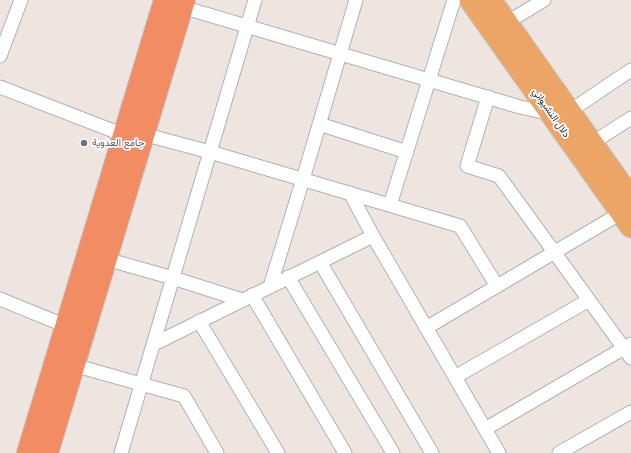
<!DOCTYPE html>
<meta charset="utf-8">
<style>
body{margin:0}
canvas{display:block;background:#eee4e0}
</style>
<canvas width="631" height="453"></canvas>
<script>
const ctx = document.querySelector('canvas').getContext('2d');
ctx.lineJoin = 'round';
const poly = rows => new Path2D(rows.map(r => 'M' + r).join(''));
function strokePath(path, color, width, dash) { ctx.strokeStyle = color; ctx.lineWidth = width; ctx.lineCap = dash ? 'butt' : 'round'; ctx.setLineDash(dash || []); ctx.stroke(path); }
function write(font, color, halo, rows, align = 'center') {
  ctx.font = font + ' Quicksand,Vazirmatn,sans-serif'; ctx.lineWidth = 3.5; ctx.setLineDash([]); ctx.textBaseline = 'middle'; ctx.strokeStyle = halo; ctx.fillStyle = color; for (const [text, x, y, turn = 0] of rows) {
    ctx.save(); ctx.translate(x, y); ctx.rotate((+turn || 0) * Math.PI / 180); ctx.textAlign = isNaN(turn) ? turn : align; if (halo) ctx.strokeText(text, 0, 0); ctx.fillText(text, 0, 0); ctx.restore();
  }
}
const minor = poly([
 [182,7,520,107,552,114],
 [506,23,544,0],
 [0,56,21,0],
 [0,87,124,135],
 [488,97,467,166,499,176,631,358],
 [570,111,631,70],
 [319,124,407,152],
 [143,134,210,152,460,226,497,286],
 [592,143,631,118],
 [350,193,373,236,499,453],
 [390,205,454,0],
 [106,259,173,278,242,300],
 [320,262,432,453],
 [288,277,393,453],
 [270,287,303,179,356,0],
 [252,295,345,453],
 [0,299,66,326],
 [199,321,278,453],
 [426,328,621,213],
 [154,344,373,236],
 [73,365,184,396,217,453],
 [455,377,589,300],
 [485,429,631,344],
 [121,453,255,0],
 [559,453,631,412]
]);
const primary = poly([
 [470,0,631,227],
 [491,0,631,198]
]);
const trunk = poly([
 [28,453,165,0],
 [47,453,184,0]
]);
const markers = [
 [84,143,4,"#6b7280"]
];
const streetNames = [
 ["دلال النشيواتي",551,113,55]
];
const worshipNames = [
 ["جامع العدوية",92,143]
];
strokePath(minor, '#adb3b8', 15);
strokePath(primary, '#c4c4c4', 23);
strokePath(trunk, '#c4c4c4', 24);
strokePath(minor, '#fff', 13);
strokePath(primary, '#eca566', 21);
strokePath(trunk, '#f28c63', 22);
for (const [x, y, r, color] of markers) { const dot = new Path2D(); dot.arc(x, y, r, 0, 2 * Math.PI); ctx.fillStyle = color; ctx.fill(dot); strokePath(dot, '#fff', 1.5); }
write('10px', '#2d2d2d', '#fff', streetNames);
write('10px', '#5b616d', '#fff', worshipNames, 'left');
</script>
